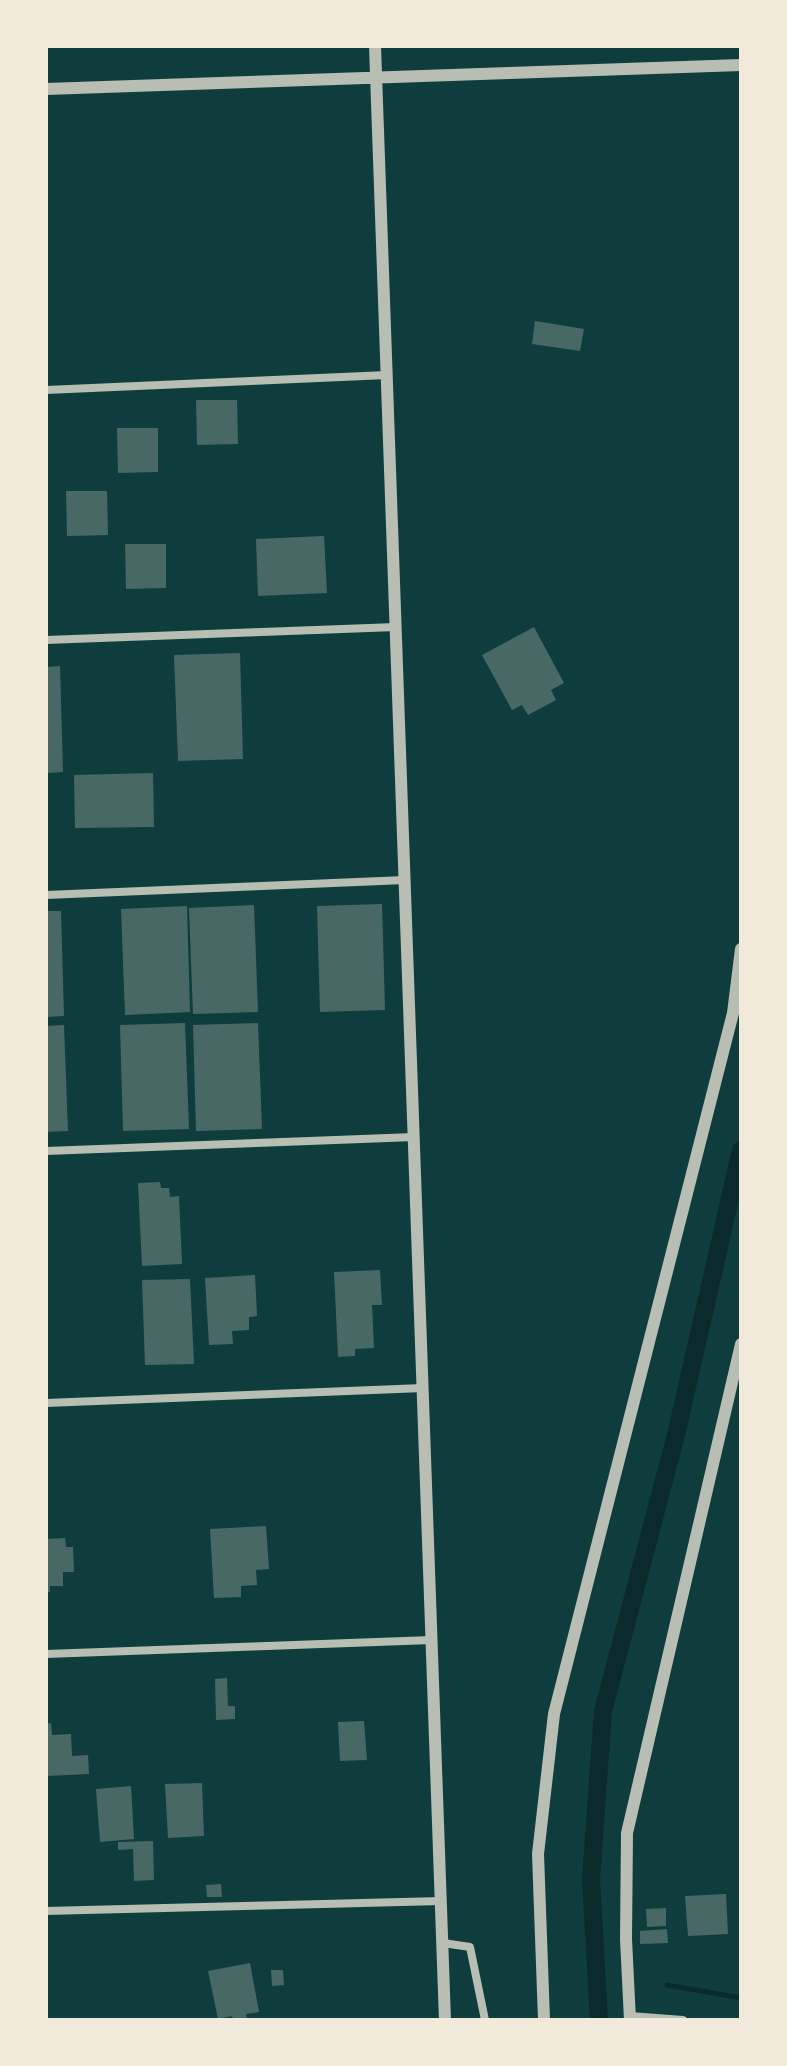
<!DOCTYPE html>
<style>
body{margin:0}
#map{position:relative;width:787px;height:2066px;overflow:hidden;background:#0f3d3e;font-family:"Titillium Web",sans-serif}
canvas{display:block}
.frame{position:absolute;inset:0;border:48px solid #f1e9da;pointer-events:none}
</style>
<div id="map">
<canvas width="787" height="2066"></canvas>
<div class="frame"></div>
</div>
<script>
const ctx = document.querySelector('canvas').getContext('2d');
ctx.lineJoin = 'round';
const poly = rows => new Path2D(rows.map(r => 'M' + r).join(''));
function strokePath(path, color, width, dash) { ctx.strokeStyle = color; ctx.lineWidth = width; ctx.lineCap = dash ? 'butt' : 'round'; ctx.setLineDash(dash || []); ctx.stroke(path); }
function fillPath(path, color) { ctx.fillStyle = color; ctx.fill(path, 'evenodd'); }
const stream = poly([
 [667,1985,741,1998]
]);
const canal = poly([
 [599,2020,591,1879,603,1711,676,1435,741,1150]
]);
const building = poly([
 [535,321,584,329,580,351,532,344],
 [196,400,237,400,238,444,197,445],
 [117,428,158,428,158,472,118,473],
 [66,491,107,491,108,535,67,536],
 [324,536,327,593,258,596,256,539],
 [125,544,166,544,166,588,126,589],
 [534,627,564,683,551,690,556,700,528,715,522,705,512,710,482,655],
 [240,653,243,759,178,761,174,655],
 [60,666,63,772,46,773,46,667],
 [153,773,154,827,75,828,74,775],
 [382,904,385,1010,320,1012,317,906],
 [254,905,258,1012,193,1014,189,908],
 [187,906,190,1012,125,1015,121,909],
 [46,911,61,911,64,1016,46,1017],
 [185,1023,189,1129,123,1131,120,1025],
 [258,1023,262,1129,196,1131,193,1025],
 [64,1025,68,1131,46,1132,46,1026],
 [160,1182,161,1188,169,1188,170,1197,179,1196,182,1264,142,1266,138,1183],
 [380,1270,382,1305,372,1305,374,1348,355,1349,355,1356,338,1357,334,1272],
 [255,1275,257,1316,249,1317,249,1330,232,1331,233,1344,209,1345,205,1278],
 [190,1279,194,1364,145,1365,142,1280],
 [266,1526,269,1569,256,1570,257,1585,241,1586,241,1597,214,1598,210,1529],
 [65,1538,66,1547,73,1547,74,1572,63,1572,63,1586,50,1586,50,1592,46,1592,46,1539],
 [227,1678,228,1706,235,1706,235,1719,216,1720,215,1679],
 [364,1721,367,1760,340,1761,338,1722],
 [51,1723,52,1735,71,1734,72,1756,88,1755,89,1774,46,1776,46,1724],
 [202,1783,204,1836,168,1838,165,1784],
 [131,1786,134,1839,100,1842,96,1789],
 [153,1841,154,1880,134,1881,133,1849,118,1850,118,1842],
 [221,1884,222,1897,207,1897,206,1885],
 [726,1894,728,1934,688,1936,685,1896],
 [666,1908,666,1926,647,1927,646,1909],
 [667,1929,668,1943,640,1944,640,1931],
 [250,1963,259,2012,246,2014,247,2020,233,2020,232,2016,218,2019,208,1971],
 [271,1970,283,1970,284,1985,272,1986]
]);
const minor = poly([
 [46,390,387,375],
 [46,640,396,627],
 [46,895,405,880],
 [46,1151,414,1137],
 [46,1403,423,1388],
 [46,1654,432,1640],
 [46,1911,441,1901],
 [443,1943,470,1947,485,2020],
 [630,2016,683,2020]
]);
const tertiary = poly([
 [375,46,445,2020],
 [46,89,741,65],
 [544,2020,538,1854,554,1714,733,1013,741,949],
 [630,2020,626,1939,627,1833,741,1344]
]);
strokePath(stream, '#0a2a2b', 5);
strokePath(canal, '#0a2a2b', 18);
fillPath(building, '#486865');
strokePath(minor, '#b8beb3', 8);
strokePath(tertiary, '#b8beb3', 12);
</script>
